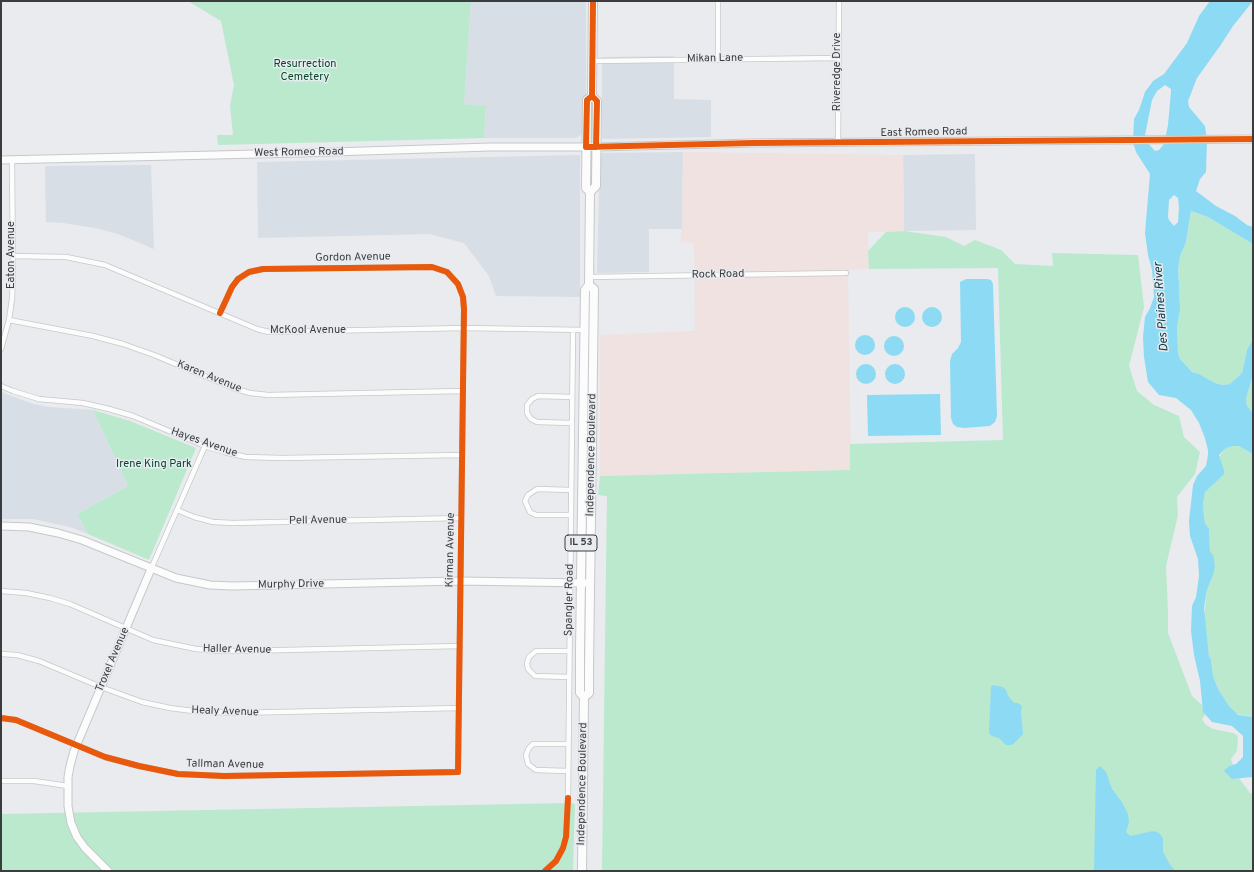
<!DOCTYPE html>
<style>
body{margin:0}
#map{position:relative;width:1254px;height:872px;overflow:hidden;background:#e9ebee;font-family:Overpass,sans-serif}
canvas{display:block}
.frame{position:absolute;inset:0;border:2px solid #3b3c3e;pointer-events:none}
</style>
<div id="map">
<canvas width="1254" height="872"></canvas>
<div class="frame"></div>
</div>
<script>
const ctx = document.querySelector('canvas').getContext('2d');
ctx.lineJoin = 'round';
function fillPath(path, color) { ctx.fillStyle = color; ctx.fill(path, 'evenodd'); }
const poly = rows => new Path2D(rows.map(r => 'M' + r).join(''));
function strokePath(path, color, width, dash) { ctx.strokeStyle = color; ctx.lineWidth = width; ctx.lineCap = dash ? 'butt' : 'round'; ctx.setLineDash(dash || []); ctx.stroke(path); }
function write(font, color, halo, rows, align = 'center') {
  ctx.font = font + ' Overpass,sans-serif'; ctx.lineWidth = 3; ctx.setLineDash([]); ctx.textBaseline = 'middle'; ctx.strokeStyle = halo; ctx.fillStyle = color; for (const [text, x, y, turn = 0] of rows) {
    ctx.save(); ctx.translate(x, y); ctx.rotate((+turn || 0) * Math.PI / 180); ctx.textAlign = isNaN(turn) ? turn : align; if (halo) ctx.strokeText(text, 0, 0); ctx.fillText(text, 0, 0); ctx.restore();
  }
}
const built = poly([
 [471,1,586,1,586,127,583,134,575,138,484,138,486,106,464,104],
 [674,56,674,99,711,100,711,137,602,139,602,57],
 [683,152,682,229,649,229,649,272,597,273,600,153],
 [975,154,976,230,904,231,903,155],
 [580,155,580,297,496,296,489,276,464,243,429,234,258,238,257,162],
 [151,165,154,249,118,234,95,228,63,223,46,222,45,166],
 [1,392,33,404,50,407,93,410,128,486,77,514,88,534,70,527,33,519,1,519]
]);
const industrial = poly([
 [683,152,903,155,904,231,868,232,869,269,848,270,851,470,600,476,600,335,695,331,694,243,680,242,682,229]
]);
const green = poly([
 [188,1,471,1,464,104,486,106,484,138,218,145,217,135,233,135,230,106,234,85,221,21],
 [1191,211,1208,217,1253,244,1253,339,1247,350,1242,373,1230,384,1222,385,1215,383,1199,374,1192,372,1180,359,1178,353,1177,325,1180,310,1179,284,1178,270,1180,256,1186,242],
 [904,231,946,237,964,246,975,240,1001,250,1015,264,1053,266,1052,253,1138,255,1144,307,1129,366,1137,391,1154,405,1179,416,1184,437,1200,452,1195,474,1177,497,1178,515,1166,566,1168,612,1168,633,1192,696,1202,705,1205,715,1202,719,1205,724,1213,729,1233,733,1238,736,1237,751,1231,759,1233,765,1229,766,1232,779,1239,778,1250,793,1253,794,1253,871,602,871,607,496,598,495,600,476,850,470,850,444,1003,440,998,268,869,269,868,251,886,232],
 [1253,375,1253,413,1247,406,1246,399],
 [93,410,130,421,196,448,149,560,88,534,77,514,128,486],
 [1230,446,1239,446,1253,454,1253,717,1236,714,1229,706,1218,689,1213,676,1211,659,1209,657,1204,617,1207,590,1213,575,1210,552,1209,529,1205,523,1204,518,1203,504,1205,492,1224,470,1219,457,1226,448],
 [571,803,575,804,573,871,1,871,1,814]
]);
const water = poly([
 [1210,1,1253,1,1233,26,1220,46,1197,78,1188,101,1189,107,1205,126,1207,140,1206,172,1200,179,1196,191,1216,206,1235,216,1247,225,1253,227,1253,244,1208,217,1191,211,1186,242,1180,256,1178,270,1179,284,1180,310,1177,326,1178,353,1180,359,1192,372,1199,374,1215,383,1222,385,1230,384,1242,373,1247,350,1253,339,1253,375,1246,399,1247,406,1253,413,1253,454,1239,446,1233,446,1226,448,1219,455,1224,470,1224,474,1205,492,1203,504,1204,518,1205,523,1209,529,1210,552,1213,555,1215,566,1213,575,1207,590,1204,608,1209,657,1211,659,1213,676,1218,689,1229,706,1238,715,1253,717,1253,777,1232,779,1224,771,1229,766,1236,764,1243,757,1243,736,1232,726,1212,722,1203,712,1200,681,1194,655,1191,631,1192,606,1196,597,1199,576,1198,559,1190,536,1189,521,1193,485,1197,476,1206,466,1208,455,1208,450,1205,438,1199,423,1191,410,1176,398,1159,395,1148,382,1144,357,1143,337,1145,317,1150,308,1154,297,1152,270,1148,255,1145,233,1150,174,1136,152,1133,142,1134,119,1139,110,1145,92,1153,81,1164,74,1187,43,1199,16],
 [1165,85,1171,89,1171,91,1168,125,1164,144,1159,150,1155,151,1146,141,1145,135,1152,100,1157,91],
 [1174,195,1178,198,1179,208,1178,222,1174,226,1169,220,1168,217,1169,200],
 [966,279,987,279,991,280,993,284,997,416,995,422,990,426,964,428,957,427,953,424,951,418,950,361,952,354,958,348,961,342,960,282],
 '922 317a10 10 0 1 1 20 0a10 10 0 1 1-20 0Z',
 '895 317a10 10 0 1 1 20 0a10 10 0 1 1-20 0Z',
 '855 345a10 10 0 1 1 20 0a10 10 0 1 1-20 0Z',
 '884 346a10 10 0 1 1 20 0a10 10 0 1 1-20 0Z',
 '856 374a10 10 0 1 1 20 0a10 10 0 1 1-20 0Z',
 '885 374a10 10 0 1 1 20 0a10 10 0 1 1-20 0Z',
 [940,394,941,435,868,436,867,395],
 [993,685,1003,687,1006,690,1008,696,1014,703,1018,703,1022,706,1021,712,1023,734,1012,745,1006,745,999,738,992,736,989,733,991,687],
 [1100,766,1106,772,1112,789,1122,802,1128,814,1129,822,1126,832,1130,836,1153,831,1157,832,1160,834,1163,838,1163,852,1169,863,1175,871,1094,871,1096,770]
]);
const street = poly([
 [718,58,718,1],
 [592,61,838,58],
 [838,144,839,1],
 [13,256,66,257,105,265,257,329,269,332,464,328,586,330],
 [589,277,846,273],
 [9,320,93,336,123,344,154,355,236,389,250,393,268,395,462,391],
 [1,349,9,320,12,299,13,277,12,160],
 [1,386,13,391,39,399,83,403,109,409,133,416,205,446,224,452,246,457,282,458,462,455],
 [572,423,537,422,531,419,527,413,527,405,532,399,538,396,572,397],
 [177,510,194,517,213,522,233,523,461,518],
 [571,515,536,515,530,512,525,501,528,495,537,489,571,490],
 [151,569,205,446],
 [1,591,26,593,50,598,70,604,153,640,196,649,218,651,241,651,459,646],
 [1,654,17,655,39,661,101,687,142,702,170,708,193,711,234,713,459,708],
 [569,677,535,676,528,669,527,663,529,657,536,651,569,651],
 [1,718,16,720,105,757,139,766,178,774,224,776,458,772,464,309,463,297,458,284,447,272,432,267,263,269,249,272,238,279,232,287,220,313],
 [568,771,536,770,528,764,526,755,529,748,533,744,568,744],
 [1,781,34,781,68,786],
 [568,798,573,330]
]);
const secondary = poly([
 [1,160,300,153,490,147,596,147,753,143,1253,139],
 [1,526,29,527,58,533,82,540,176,578,210,585,232,586,460,581,586,583],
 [108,871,85,848,77,837,71,823,68,806,68,777,70,766,74,751,151,569]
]);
const primary = poly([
 [590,192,586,188,587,100,592,96],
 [584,697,580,693,580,651,585,290,589,285,590,192,596,186,597,101,592,96,593,1],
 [582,871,584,697,589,693,589,668,594,289,589,285]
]);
const cycleway = poly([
 [593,1,592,96,597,101,596,147],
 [592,96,587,100,586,147,753,143,1253,139],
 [1,718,16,720,105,757,139,766,178,774,224,776,458,772,464,309,463,297,458,284,447,272,432,267,263,269,249,272,238,279,232,287,220,313],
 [545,871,556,861,563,848,566,837,568,798]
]);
const shields = [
 [581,543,32]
];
const shieldNames = [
 ["IL 53",581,543]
];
const streetNames = [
 ["Mikan Lane",715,59,-1],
 ["Riveredge Drive",838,72,-90],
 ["East Romeo Road",924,133,-1],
 ["West Romeo Road",299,153,-1],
 ["Eaton Avenue",12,255,-90],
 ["Gordon Avenue",353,258,-1],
 ["Rock Road",718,275,-1],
 ["McKool Avenue",308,331],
 ["Karen Avenue",209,377,22],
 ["Hayes Avenue",204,443,19],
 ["Independence Boulevard",592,455,-89],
 ["Pell Avenue",318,521,-1],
 ["Kirman Avenue",451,550,-89],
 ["Murphy Drive",291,585,-1],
 ["Spangler Road",570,600,-89],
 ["Haller Avenue",237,650,1],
 ["Troxel Avenue",113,660,-67],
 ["Healy Avenue",225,712,2],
 ["Tallman Avenue",225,765,1],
 ["Independence Boulevard",583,784,-89]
];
const parkNames = [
 ["Resurrection",305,65],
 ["Cemetery",305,78],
 ["Irene King Park",154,465]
];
const waterNames = [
 ["Des Plaines River",1162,307,-94]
];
fillPath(built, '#d8dee5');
fillPath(industrial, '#efe2e0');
fillPath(green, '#bae9ce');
fillPath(water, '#8ddaf4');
strokePath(street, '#c6c8ca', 6);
strokePath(secondary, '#c6c8ca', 9);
strokePath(primary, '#c6c8ca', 10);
strokePath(street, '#fcfcfc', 4.5);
strokePath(secondary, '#fcfcfc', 7);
strokePath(primary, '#fcfcfc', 8);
strokePath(cycleway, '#e8590c', 6);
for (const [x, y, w] of shields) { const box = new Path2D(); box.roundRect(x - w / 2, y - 8, w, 16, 3); ctx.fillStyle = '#e8ebef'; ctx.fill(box); strokePath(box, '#3b3c3e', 1); }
write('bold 10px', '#3b3c3e', null, shieldNames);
write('11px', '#3b3c3e', '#e8ebef', streetNames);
write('11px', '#014928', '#e8ebef', parkNames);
write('italic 12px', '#043847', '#e8ebef', waterNames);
</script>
